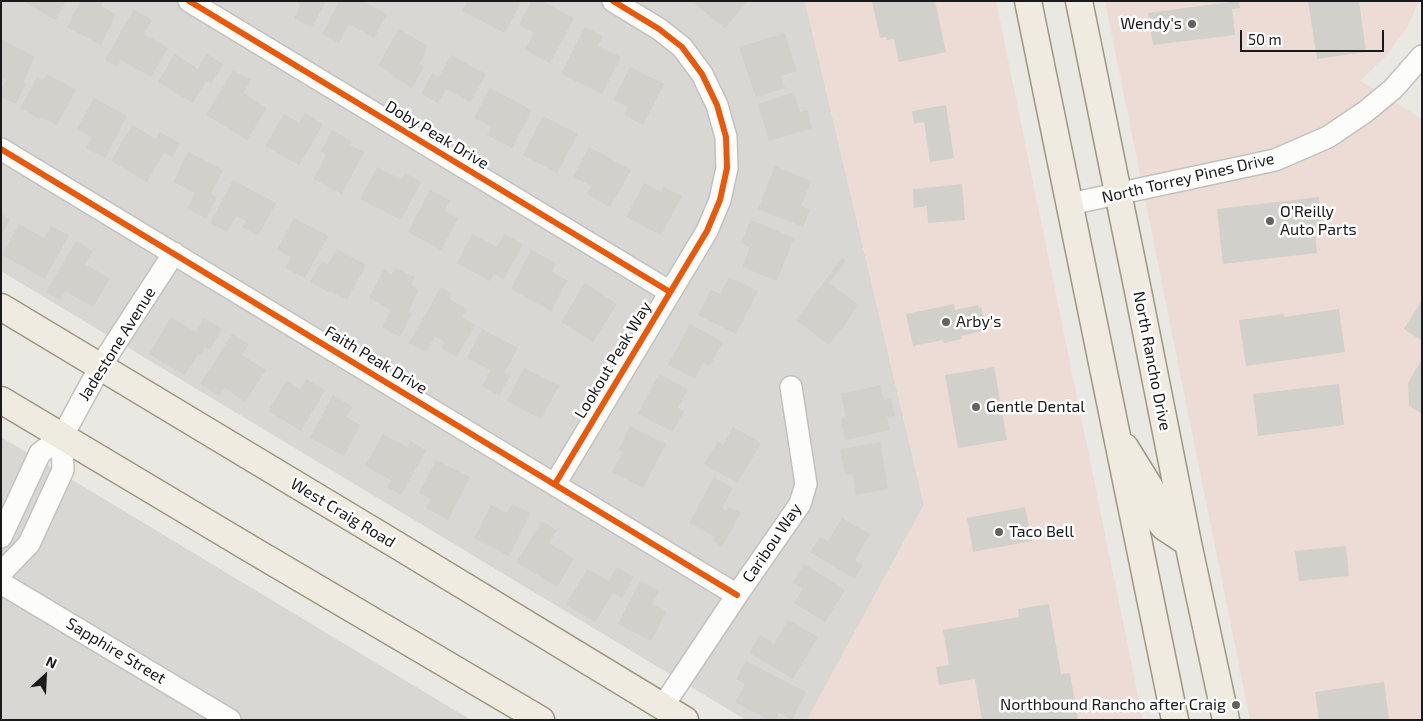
<!DOCTYPE html>
<style>
body{margin:0}
#map{position:relative;width:1423px;height:721px;overflow:hidden;background:#eae8e2;font-family:"Exo 2",sans-serif}
canvas{display:block}
.frame{position:absolute;inset:0;border:2px solid #1a1a1a;pointer-events:none}
.north{position:absolute;left:20px;top:651px;width:50px;height:50px;-webkit-text-stroke:4px #fff;paint-order:stroke;rotate:25deg;font-size:14px;font-weight:700;line-height:20px;text-align:center;color:#1a1a1a}
.north::after{content:'';display:block;margin:auto;width:18px;height:22px;background:#1a1a1a;clip-path:polygon(50% 0,100% 100%,50% 72%,0 100%)}
.scale{position:absolute;left:1240px;top:30px;width:144px;height:22px;box-sizing:border-box;border:2px solid #1a1a1a;border-top:0;padding-left:6px;font-size:15px;line-height:18px;white-space:nowrap;color:#1a1a1a;-webkit-text-stroke:4px #fff;paint-order:stroke}
</style>
<div id="map">
<canvas width="1423" height="721"></canvas>
<div class="frame"></div>
<div class="north">N</div>
<div class="scale">50 m</div>
</div>
<script>
const ctx = document.querySelector('canvas').getContext('2d');
ctx.lineJoin = 'round';
function fillPath(path, color) { ctx.fillStyle = color; ctx.fill(path, 'evenodd'); }
const poly = rows => new Path2D(rows.map(r => 'M' + r).join(''));
function strokePath(path, color, width, dash) { ctx.strokeStyle = color; ctx.lineWidth = width; ctx.lineCap = dash ? 'butt' : 'round'; ctx.setLineDash(dash || []); ctx.stroke(path); }
function write(font, color, halo, rows, align = 'center') {
  ctx.font = font + ' "Exo 2",sans-serif'; ctx.lineWidth = 5; ctx.setLineDash([]); ctx.textBaseline = 'middle'; ctx.strokeStyle = halo; ctx.fillStyle = color; for (const [text, x, y, turn = 0] of rows) {
    ctx.save(); ctx.translate(x, y); ctx.rotate((+turn || 0) * Math.PI / 180); ctx.textAlign = isNaN(turn) ? turn : align; if (halo) ctx.strokeText(text, 0, 0); ctx.fillText(text, 0, 0); ctx.restore();
  }
}
const residential = poly([
 [1,1,805,1,924,505,807,720,746,720,1,271],
 [1,437,471,720,1,720]
]);
const commercial = poly([
 [805,1,996,1,1143,720,807,720,924,505],
 [1105,1,1419,1,1407,28,1384,58,1360,81,1422,119,1422,720,1250,720]
]);
const building = poly([
 [23,1,66,1,55,20],
 [81,1,104,1,101,6,116,14,101,45,67,27],
 [294,1,326,1,312,27,294,18,301,5],
 [339,1,363,1,387,14,374,38,349,24,339,43,322,34],
 [467,1,515,1,520,4,505,33,462,11],
 [531,1,542,1,574,18,550,63,525,50,534,33,519,25],
 [697,1,747,1,725,28,695,4],
 [872,1,935,1,946,52,899,62,894,39,887,40,886,37,880,38],
 [1237,1,1239,1,1240,8,1232,9,1235,35,1153,45,1148,13],
 [1308,1,1359,1,1366,52,1317,59],
 [134,9,152,20,144,34,168,48,151,77,121,60,117,67,105,60],
 [585,27,603,36,598,46,621,57,602,94,561,74],
 [399,29,428,46,419,64,424,67,412,88,392,76,393,74,378,65],
 [785,33,797,71,781,76,785,88,756,97,739,47],
 [1,39,35,57,23,82,26,84,16,104,1,97,1,90,7,79,1,77],
 [175,54,198,69,207,54,223,64,211,84,206,81,193,103,158,82],
 [451,55,486,74,470,102,446,89,438,103,421,94,432,73,439,77],
 [630,67,664,84,643,125,624,115,628,107,613,100],
 [233,70,251,80,243,93,267,108,247,140,206,115],
 [47,74,76,90,57,125,41,117,40,119,20,108,37,77,43,80],
 [490,88,532,110,512,148,487,135,491,126,474,118],
 [794,92,800,112,807,110,812,128,769,141,758,104],
 [94,98,127,116,105,158,86,148,92,137,77,129],
 [946,105,954,158,930,162,924,122,914,124,912,111],
 [305,113,323,124,299,165,265,146,284,114,299,123],
 [543,116,578,134,557,173,523,155],
 [132,125,156,139,160,132,180,144,172,157,164,152,147,182,111,161],
 [332,130,352,141,350,145,364,152,342,194,313,179,326,155,321,151],
 [589,147,631,170,610,207,587,194,591,186,573,177],
 [188,152,223,170,211,194,217,197,206,218,187,209,195,193,173,182],
 [775,166,811,181,801,206,810,210,803,227,758,209],
 [377,167,402,180,405,173,421,182,401,220,360,199],
 [233,180,276,203,258,236,242,227,246,221,236,216,227,232,210,223],
 [644,183,661,192,664,187,682,196,661,235,626,217],
 [962,184,965,220,928,223,927,206,914,208,913,189],
 [430,190,450,200,444,211,458,218,441,250,408,232],
 [1319,197,1323,232,1315,233,1317,253,1223,264,1217,209],
 [1,214,10,219,1,236],
 [294,218,328,236,305,278,285,268,291,257,277,250],
 [751,220,794,238,777,281,742,267,750,247,741,243],
 [19,224,44,238,51,226,69,235,45,279,2,255],
 [472,234,497,247,504,234,523,244,504,279,494,274,490,281,457,263],
 [76,241,93,251,85,264,110,279,93,307,65,291,60,300,46,292],
 [337,249,366,265,347,300,331,292,330,293,310,282,322,261,328,264],
 [531,250,556,263,552,272,567,280,551,311,511,289],
 [842,258,846,261,829,283,859,305,829,345,796,320],
 [396,268,415,277,411,285,419,290,408,312,412,314,400,337,382,327,391,310,369,298,384,269,392,274],
 [729,277,758,291,736,334,698,315,711,290,720,294],
 [585,283,617,304,593,342,561,322],
 [441,287,452,294,449,299,467,309,462,317,475,325,457,357,441,348,445,342,435,336,426,352,409,343],
 [1422,300,1422,341,1404,329],
 [954,304,955,310,978,305,979,308,981,307,986,329,982,330,983,331,961,336,962,339,944,343,943,340,913,346,906,314],
 [1339,309,1345,352,1246,366,1239,320,1284,314,1284,317],
 [171,317,196,332,204,318,222,329,210,349,205,347,201,356,198,354,185,375,149,354],
 [690,324,723,342,710,366,703,363,695,379,668,365],
 [482,329,518,348,504,373,510,376,499,396,482,386,490,370,467,358],
 [232,334,249,344,242,355,266,370,245,402,225,388,219,396,200,384],
 [1422,359,1422,414,1409,406,1408,383],
 [994,367,1007,440,958,448,945,375],
 [524,368,559,386,541,419,507,401],
 [659,374,688,389,678,408,684,411,673,432,638,414],
 [306,379,325,390,301,431,268,411,286,381,300,389],
 [1339,384,1344,425,1258,436,1253,394],
 [880,385,884,400,891,399,895,416,887,417,890,430,845,440,841,419,846,418,841,394],
 [333,395,352,406,346,417,360,425,344,456,310,438],
 [630,426,666,444,643,488,612,472,623,452,618,450],
 [733,427,761,443,737,483,704,464,718,441,723,445],
 [383,434,407,447,410,441,426,450,401,495,387,487,391,480,365,466],
 [880,442,888,489,856,495,853,474,845,475,840,449],
 [436,460,470,477,448,520,426,508,431,499,419,493],
 [714,477,733,488,722,508,727,511,729,507,741,513,722,547,713,541,715,537,689,523],
 [512,504,530,513,509,556,474,538,491,505,507,513],
 [1025,507,1032,541,973,552,967,518],
 [842,518,870,534,855,560,863,565,855,579,810,552,820,537,828,541],
 [542,521,557,530,549,543,574,559,557,587,516,562],
 [1346,546,1349,576,1299,581,1295,551],
 [804,564,845,590,825,622,794,603,803,589,793,582],
 [617,567,634,577,622,598,613,593,595,622,566,605,587,569,609,581],
 [640,581,659,591,652,604,666,612,651,641,618,624],
 [1049,604,1061,674,1070,673,1078,720,982,720,975,679,939,685,936,667,949,665,943,630,1019,617,1018,609],
 [788,620,818,637,793,679,749,653,760,635,774,644],
 [746,661,806,692,792,720,779,713,775,720,769,720,735,702,745,684,736,679],
 [1384,682,1389,720,1319,720,1315,692]
]);
const minor = poly([
 [189,1,670,292],
 [1,149,737,595],
 [1070,204,1275,160,1328,137,1365,112,1393,89,1422,56],
 [555,484,707,231,720,200,727,168,726,137,717,105,702,74,682,47,659,29,613,1],
 [1,537,40,453,62,437,100,367,174,253],
 [1,573,29,544,63,470,62,437],
 [1,583,230,720],
 [663,706,737,595,800,504,806,484,791,387]
]);
const major = poly([
 [1028,1,1175,720],
 [1079,1,1138,291,1188,543,1226,720],
 [1,307,395,544,685,720],
 [1,400,249,548,541,720],
 [1125,447,1151,489,1157,518,1164,527,1188,543]
]);
const cycleway = poly([
 [189,1,670,292],
 [1,149,737,595],
 [555,484,707,231,720,200,727,168,726,137,717,105,702,74,682,47,659,29,613,1]
]);
const markers = [
 [1192,24,5,"#636260"],
 [1270,221,5,"#636260"],
 [946,322,5,"#636260"],
 [976,407,5,"#636260"],
 [999,532,5,"#636260"],
 [1236,705,5,"#636260"]
];
const poiNames = [
 ["Wendy's",1182,24,"right"],
 ["O'Reilly",1280,212],
 ["Auto Parts",1280,230],
 ["Arby's",956,322],
 ["Gentle Dental",986,407],
 ["Taco Bell",1009,532],
 ["Northbound Rancho after Craig",1226,705,"right"]
];
const streetNames = [
 ["Doby Peak Drive",437,135,31],
 ["North Torrey Pines Drive",1188,178,-13],
 ["Jadestone Avenue",117,344,-58],
 ["Faith Peak Drive",376,360,31],
 ["Lookout Peak Way",613,360,-59],
 ["North Rancho Drive",1152,361,79],
 ["West Craig Road",343,513,31],
 ["Caribou Way",772,543,-56],
 ["Sapphire Street",116,651,31]
];
fillPath(residential, '#d9d7d4');
fillPath(commercial, '#eddbd6');
fillPath(building, '#d2d0cb');
strokePath(minor, '#c2c1be', 24);
strokePath(major, '#9f9880', 29);
strokePath(minor, '#fcfcfb', 21);
strokePath(major, '#f0ebe1', 26);
strokePath(cycleway, '#e8590c', 6);
for (const [x, y, r, color] of markers) { const dot = new Path2D(); dot.arc(x, y, r, 0, 2 * Math.PI); ctx.fillStyle = color; ctx.fill(dot); strokePath(dot, '#fff', 2); }
write('16px', '#1a1a1a', '#fff', poiNames, 'left');
write('16px', '#1a1a1a', '#fff', streetNames);
</script>
